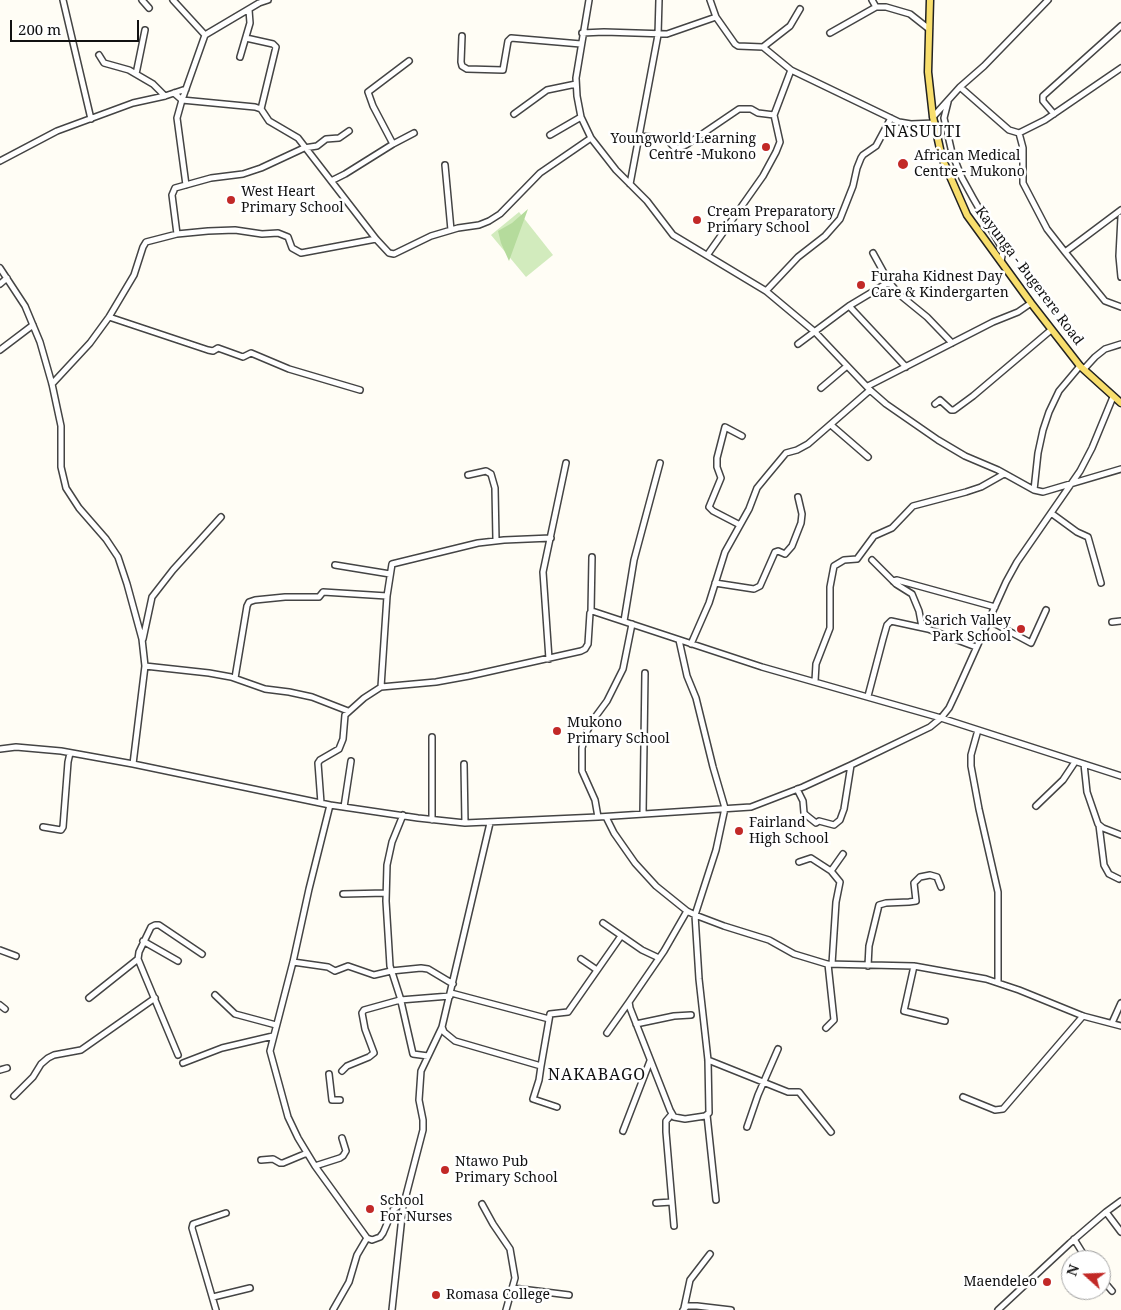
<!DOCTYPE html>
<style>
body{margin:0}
#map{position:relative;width:1121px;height:1310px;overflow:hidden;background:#fffdf5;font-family:"Noto Serif",serif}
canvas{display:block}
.north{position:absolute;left:1061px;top:1250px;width:50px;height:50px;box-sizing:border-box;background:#fff;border:1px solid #a0a0a0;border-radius:50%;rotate:290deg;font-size:14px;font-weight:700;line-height:20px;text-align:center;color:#111}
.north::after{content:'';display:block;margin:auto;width:18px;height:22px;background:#c22927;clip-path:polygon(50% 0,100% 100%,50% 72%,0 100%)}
.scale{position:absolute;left:10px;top:20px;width:129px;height:22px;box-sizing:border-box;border:2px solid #111;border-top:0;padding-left:6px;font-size:15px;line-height:18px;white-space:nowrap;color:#111;-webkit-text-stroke:4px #fff;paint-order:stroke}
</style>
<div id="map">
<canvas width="1121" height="1310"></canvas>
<div class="north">N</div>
<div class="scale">200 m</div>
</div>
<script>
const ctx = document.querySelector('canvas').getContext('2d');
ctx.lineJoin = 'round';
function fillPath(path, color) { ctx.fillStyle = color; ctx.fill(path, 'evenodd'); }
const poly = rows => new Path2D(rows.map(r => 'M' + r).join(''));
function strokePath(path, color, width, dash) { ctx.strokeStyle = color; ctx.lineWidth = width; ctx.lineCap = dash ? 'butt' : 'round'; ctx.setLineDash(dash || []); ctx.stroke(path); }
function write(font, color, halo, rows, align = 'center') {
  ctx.font = font + ' "Noto Serif",serif'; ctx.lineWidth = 5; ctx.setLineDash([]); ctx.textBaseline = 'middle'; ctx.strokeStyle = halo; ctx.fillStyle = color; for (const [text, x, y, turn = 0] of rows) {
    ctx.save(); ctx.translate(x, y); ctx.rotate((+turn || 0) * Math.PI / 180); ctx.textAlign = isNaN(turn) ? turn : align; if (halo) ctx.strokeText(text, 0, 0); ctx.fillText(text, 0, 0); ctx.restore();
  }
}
const green = poly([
 [519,212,553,255,526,277,491,235]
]);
const forest = poly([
 [528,209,509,261,501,243,498,231,512,223]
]);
const minor = poly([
 [63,0,91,119],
 [142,0,149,8],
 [173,0,205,35,259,3,268,0],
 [589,0,576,78,577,96,581,117,591,138,616,170,647,201,673,235,766,291,815,332,870,390,886,404,938,440,965,456,998,470,1034,490,1043,492,1121,469],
 [710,0,716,17,735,44,738,46,763,47,791,70,899,122,911,124,935,123],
 [872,0,876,7],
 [582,33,604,32,667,34,716,17],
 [830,33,876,7,886,7,910,14,929,29],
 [205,35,182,100,255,107,261,109,269,121,298,138,376,239,389,253,394,254,431,236,458,228,479,225,489,221,500,214,540,173,591,138],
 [462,36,461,62,462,66,467,69,503,70,508,41,511,38,581,44],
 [246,38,273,44,276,47,261,109],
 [763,47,790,26,800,9],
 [99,55,104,63,129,70,153,84,165,96],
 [240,57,250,23,249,10],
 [409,61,368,92,373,106,393,144,414,133],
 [136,74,145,30],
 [960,87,1009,130,1019,133,1045,120,1121,68],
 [174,93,182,100,177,118,186,185],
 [948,102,944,118,952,153,962,178,973,198,999,243,1003,251,1001,261],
 [514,114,547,90,576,84],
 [1054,114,1043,101,1043,96,1121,26],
 [933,117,960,87,984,66,1048,0],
 [1019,133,1023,148,1023,183,1047,229,1065,252,1105,301,1121,307],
 [550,135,581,117],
 [638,136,666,138,674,147,678,148,686,145,739,109,751,109,758,113,774,115],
 [0,161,57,131,133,103,165,96,186,89],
 [445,165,451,230],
 [331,181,345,174,393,144],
 [630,184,658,35,659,0],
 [1121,217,1119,256,1121,277],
 [177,234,172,195,175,188,211,178,243,174,261,168,304,148,317,146,326,139,339,138,349,131],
 [1065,252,1121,210],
 [873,253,889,282],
 [708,254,763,176,776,152,780,142,774,115,791,70],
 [0,268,25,306,40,342,52,384,61,426,61,467,66,488,79,508,106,539,118,557,127,584,142,639,145,666,133,764],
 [0,284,7,278],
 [766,291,798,257,825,236,840,219,853,186,857,168,861,158,863,155,876,146,891,118],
 [849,306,906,367],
 [109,317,208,350,213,351,218,348,243,357,251,353,289,369,360,390],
 [798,344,849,306,889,282,900,295,927,317,952,343],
 [0,350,33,325],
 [1084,369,1095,357,1105,349,1121,344],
 [52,384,90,343,109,317,134,275,143,247,146,242,177,234,208,231,235,230,262,234,278,233,288,237,292,248,301,253,376,239],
 [868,386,993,322,1018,312,1031,303],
 [821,388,847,366],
 [935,404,940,400,951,410,954,410,973,396,1051,330],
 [831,425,868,457],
 [468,475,486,471,491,474,495,488,496,540],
 [1034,490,1038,453,1043,430,1049,412,1059,391,1080,366],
 [1051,513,1077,532,1088,537,1101,583],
 [740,525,713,511,709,507,721,478,717,467,717,458,725,427,742,436],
 [872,560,896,584,912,594,919,611,922,627],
 [335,565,390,574],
 [893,581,897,580,995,607],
 [715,583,754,589,760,586,775,552,778,551,785,554,792,546,801,523,802,514,798,497],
 [591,612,592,557],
 [988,620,1031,643,1046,610],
 [624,621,634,560,660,463],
 [1112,622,1121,621],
 [143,639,152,597,173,570,221,517],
 [679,640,687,676,696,698,713,767,725,808,716,850,695,915,699,979,708,1060,709,1113,705,1116,685,1119,674,1117,670,1110,630,1008,629,1002,664,951,687,911],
 [691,644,709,603,725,552,749,509,757,488,766,477,786,453,797,450,808,444,870,390],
 [549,659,543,572,566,463],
 [145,666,209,673,231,677,265,689,289,692,312,697,348,711],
 [235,678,247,606,249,602,255,600,285,597,319,597,323,592,387,596],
 [815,681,816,664,830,628,830,587,834,566,844,560,857,559,874,536,892,528,913,506,966,492,981,487,1004,474],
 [381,687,387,596,392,564,478,543,504,540,551,538],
 [868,696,883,639,887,625,891,621,928,629,976,647],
 [978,730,971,755,971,766,979,809,998,892,998,982],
 [0,749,16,747,61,751,133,764,330,805,418,818,465,823,598,817,751,807,803,787,851,765,930,727,941,718,949,708,957,691,1006,582,1017,562,1080,471,1092,448,1113,397],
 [464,764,465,823],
 [1084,764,1087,792,1098,824,1103,828,1121,835],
 [797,789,803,801,804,813,806,815,816,823,819,821,834,825,840,820,844,809,851,765],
 [321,803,318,763,320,760,339,749,343,739,345,715,364,698,381,687,436,682,469,676,581,651,585,649,588,644,590,613,592,611,762,667,941,718,1121,776],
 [330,805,309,889,293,962,270,1051,288,1117,298,1138,315,1166,367,1238,372,1240,380,1237,383,1233,393,1210,405,1201],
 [1036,806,1063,780,1075,762],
 [344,807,351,761],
 [643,814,645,673],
 [403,815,392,842,387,865,386,901,390,966,400,997,413,1054,428,1056],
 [598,817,595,800,582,771,582,748,586,733,593,720,607,701,623,669,632,624],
 [606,817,614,833,635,863,656,886,687,911,695,915,724,926,769,940,794,954,827,964,914,966,986,979,1019,990,1083,1016,1121,1026],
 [432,820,432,737],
 [1099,825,1104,865,1109,874,1119,879],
 [43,827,61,830,63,827,68,762,70,753],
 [799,862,811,858,831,871],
 [343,894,386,893],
 [603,923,642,950,659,958],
 [143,941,178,961],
 [0,950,16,956],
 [581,959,597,970],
 [293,962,328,967,335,971,348,966,374,975,391,971,421,968,428,969,453,984],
 [832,964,836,902,840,882,831,871,843,854],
 [868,966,869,946,879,905,886,903,909,902,916,901,914,883,920,877,930,875,937,877,941,887],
 [914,966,904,1011,945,1021],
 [451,993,549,1019],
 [215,995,235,1014,276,1025],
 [89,998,138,959],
 [0,1005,5,1009],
 [1112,1023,1121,1003],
 [636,1024,674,1016,691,1015],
 [442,1027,444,1032,455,1041,541,1066,539,1080,533,1099,557,1107],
 [826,1028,834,1020,828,964],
 [607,1033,629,1002],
 [178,1055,145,976,138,959,139,952,151,927,155,925,159,925,202,954],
 [708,1060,788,1092,799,1092,831,1132],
 [183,1063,222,1048,273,1036],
 [541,1066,550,1014,568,1012,621,936],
 [0,1070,7,1068],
 [342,1071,347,1066,369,1057,374,1053,365,1029,362,1013,364,1010,400,1000,450,996],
 [329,1074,332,1100,340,1100],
 [14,1096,33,1077,41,1064,48,1058,54,1055,81,1050,155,998],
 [963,1097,995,1110,1003,1109,1083,1016],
 [672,1114,666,1121,666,1132,674,1226],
 [707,1115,716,1200],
 [747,1127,758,1095,778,1049],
 [623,1131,650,1061],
 [261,1160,273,1159,280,1163,283,1163,307,1153],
 [315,1166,340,1158,343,1156,346,1151,342,1138],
 [656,1203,672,1202],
 [482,1204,493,1224,510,1249,515,1278,506,1310],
 [1106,1212,1121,1232],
 [1074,1239,1087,1260],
 [1101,1278,1112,1291],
 [513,1288,569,1295],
 [213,1297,250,1288],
 [684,1308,690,1280,710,1254],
 [216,1310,192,1228,193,1224,226,1213],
 [333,1310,349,1282,357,1255,367,1238],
 [392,1310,403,1207,423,1130,423,1120,419,1100,421,1071,442,1027,490,823],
 [683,1310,687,1306,697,1306,731,1310],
 [998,1310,1070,1243,1106,1212,1121,1201]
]);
const major = poly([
 [930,0,928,72,933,117,942,158,967,215,1031,303,1080,366,1121,403]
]);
const markers = [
 [766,147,5,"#c22927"],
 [903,164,6,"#c22927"],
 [231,200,5,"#c22927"],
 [697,220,5,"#c22927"],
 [861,285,5,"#c22927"],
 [1021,629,5,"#c22927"],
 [557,731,5,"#c22927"],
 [739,831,5,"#c22927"],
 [445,1170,5,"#c22927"],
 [370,1209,5,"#c22927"],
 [1047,1282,5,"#c22927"],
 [436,1295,5,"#c22927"]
];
const poiNames = [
 ["Youngworld Learning",756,139,"right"],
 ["Centre -Mukono",756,155,"right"],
 ["African Medical",914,156],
 ["Centre - Mukono",914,172],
 ["West Heart",241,192],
 ["Primary School",241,208],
 ["Cream Preparatory",707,212],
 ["Primary School",707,228],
 ["Furaha Kidnest Day",871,277],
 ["Care & Kindergarten",871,293],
 ["Sarich Valley",1011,621,"right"],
 ["Park School",1011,637,"right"],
 ["Mukono",567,723],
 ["Primary School",567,739],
 ["Fairland",749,823],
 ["High School",749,839],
 ["Ntawo Pub",455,1162],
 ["Primary School",455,1178],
 ["School",380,1201],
 ["For Nurses",380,1217],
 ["Maendeleo",1037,1282,"right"],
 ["Romasa College",446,1295]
];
const streetNames = [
 ["Kayunga - Bugerere Road",1029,276,53]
];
const quarterNames = [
 ["NASUUTI",923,132],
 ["NAKABAGO",597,1075]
];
fillPath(green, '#d2ebbd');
fillPath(forest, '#b5db9c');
strokePath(minor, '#444', 8);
strokePath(major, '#222', 9);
strokePath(minor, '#fff', 5);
strokePath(major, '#f8de6c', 6);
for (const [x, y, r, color] of markers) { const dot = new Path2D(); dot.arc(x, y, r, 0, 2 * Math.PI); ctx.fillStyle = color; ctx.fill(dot); strokePath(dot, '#fff', 2); }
write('14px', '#111', '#fff', poiNames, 'left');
write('14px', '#111', '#fff', streetNames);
ctx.letterSpacing = '1px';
write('16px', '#111', '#fff', quarterNames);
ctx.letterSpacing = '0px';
</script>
